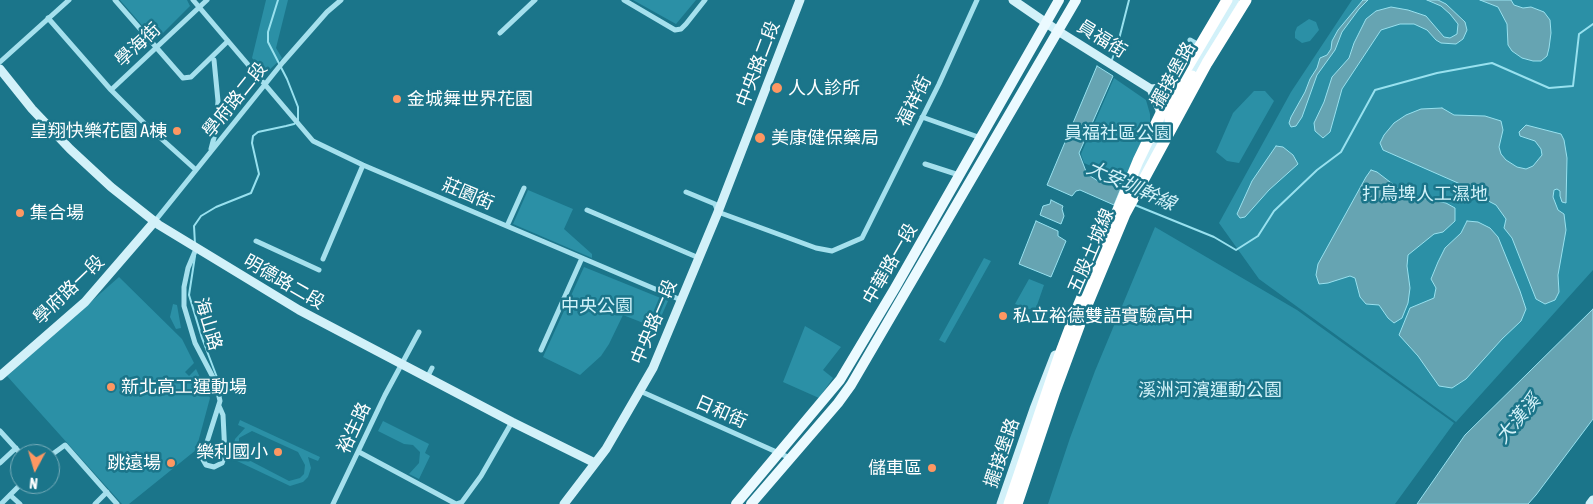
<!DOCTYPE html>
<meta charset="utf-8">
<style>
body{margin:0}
#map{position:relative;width:1593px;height:504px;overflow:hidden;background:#1b758a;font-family:"Asap Condensed",sans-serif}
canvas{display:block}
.north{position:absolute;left:10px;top:444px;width:50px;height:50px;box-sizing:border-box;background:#1b758a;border:1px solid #76acb9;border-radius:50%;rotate:186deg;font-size:14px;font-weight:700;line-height:20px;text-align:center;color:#fff}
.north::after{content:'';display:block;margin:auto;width:18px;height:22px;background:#fe9762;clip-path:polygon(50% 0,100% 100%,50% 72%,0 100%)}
</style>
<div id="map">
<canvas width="1593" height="504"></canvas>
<div class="north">N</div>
</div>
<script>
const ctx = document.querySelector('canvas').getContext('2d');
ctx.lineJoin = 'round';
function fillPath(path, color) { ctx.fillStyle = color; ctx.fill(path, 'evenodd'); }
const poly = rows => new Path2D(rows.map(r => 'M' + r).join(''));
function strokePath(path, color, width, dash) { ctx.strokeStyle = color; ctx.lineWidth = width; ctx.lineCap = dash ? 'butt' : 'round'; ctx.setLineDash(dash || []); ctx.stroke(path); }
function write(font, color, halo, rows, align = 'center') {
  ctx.font = font + ' "Asap Condensed","Noto Sans TC",sans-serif'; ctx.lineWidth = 5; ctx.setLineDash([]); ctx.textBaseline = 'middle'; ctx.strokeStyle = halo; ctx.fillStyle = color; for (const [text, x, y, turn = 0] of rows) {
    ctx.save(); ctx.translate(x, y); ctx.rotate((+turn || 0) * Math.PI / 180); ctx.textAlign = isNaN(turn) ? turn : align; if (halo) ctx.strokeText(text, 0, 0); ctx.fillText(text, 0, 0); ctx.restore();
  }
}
const green = poly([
 [120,0,187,0,190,6,158,38,154,39],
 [266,0,288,0,276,48,282,58,266,73,252,58],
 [633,0,696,0,676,24],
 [1352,0,1593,0,1593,270,1456,422,1259,279,1219,223,1291,92],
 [1309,19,1316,22,1319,30,1310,41,1302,43,1295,38,1295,32,1297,27],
 [1114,78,1146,100,1150,114,1150,123,1124,180,1084,163,1081,154],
 [1254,91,1265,91,1274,101,1239,163,1227,161,1216,152,1233,113],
 [528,190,573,209,564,229,592,254,592,258,513,224],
 [1155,227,1297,310,1454,423,1395,504,1048,504,1070,438,1095,371],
 [984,258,991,261,945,343,939,340],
 [584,267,668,301,656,328,623,315,609,344,601,356,580,375,543,357],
 [119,277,182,339,194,363,185,372,189,376,196,369,210,398,196,450,129,504,122,504,7,376],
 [1029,279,1044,285,1035,311,1015,304],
 [173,304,177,305,181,328,176,329,170,317],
 [805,326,841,347,823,370,833,378,819,398,783,382],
 [240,420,320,457,318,461,308,457,311,468,308,477,303,482,290,486,235,460,233,449,235,439,245,428,238,425],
 [252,431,298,452,305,465,304,474,300,478,289,481,241,456,239,451,239,438],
 [383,421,429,444,425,453,430,456,419,479,409,474,419,463,420,452,413,445,404,444,378,431]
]);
const water = poly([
 [1363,0,1368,0,1359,9,1342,32,1335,50,1317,75,1302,117,1296,126,1291,127,1289,123,1291,117,1305,92,1310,79,1317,68,1320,58,1327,55,1331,49,1332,41,1338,30,1363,0],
 [1427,0,1438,0,1446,4,1465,22,1467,30,1463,39,1456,44,1441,43,1436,40,1427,30,1414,24,1400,24,1381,30,1342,89,1330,132,1323,138,1315,131,1314,123,1324,102,1332,77,1349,58,1354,43,1366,19,1376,11,1391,7,1408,10,1426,16,1444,37,1450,38,1457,34,1458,24,1450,14,1441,6,1427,0],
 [1480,0,1511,0,1514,5,1523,8,1531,7,1544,12,1550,20,1551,33,1549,48,1547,56,1541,61,1533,61,1522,58,1512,51,1508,45,1507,24,1498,7,1480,0],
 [1097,66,1113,76,1079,153,1087,174,1098,181,1113,185,1123,183,1114,205,1080,190,1076,191,1072,196,1047,185,1097,66],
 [1442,108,1454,115,1485,116,1501,121,1503,130,1499,147,1501,154,1506,160,1517,167,1526,169,1533,166,1542,155,1541,149,1535,141,1520,136,1519,132,1526,125,1561,134,1564,140,1567,158,1566,203,1562,202,1560,196,1560,191,1557,189,1554,190,1553,197,1558,210,1564,214,1566,230,1558,275,1559,292,1555,300,1545,304,1536,299,1512,238,1504,228,1506,219,1496,205,1475,194,1458,183,1383,150,1380,143,1384,135,1394,123,1406,115,1421,109,1442,108],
 [1276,146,1283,147,1293,155,1298,164,1269,190,1245,217,1240,218,1237,214,1252,181,1276,146],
 [1371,170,1377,172,1407,195,1446,203,1455,208,1455,221,1443,232,1434,234,1408,255,1407,266,1410,288,1408,303,1402,318,1394,323,1388,318,1379,305,1366,304,1360,297,1355,278,1350,276,1328,283,1319,284,1316,275,1318,264,1366,177,1371,170],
 [1051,200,1063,206,1062,209,1064,216,1061,224,1040,215,1043,206,1050,204,1051,200],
 [1036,221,1058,231,1058,236,1066,241,1051,277,1019,264,1036,221],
 [1467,221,1478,222,1490,228,1498,237,1520,291,1526,309,1521,321,1502,339,1466,379,1452,388,1439,386,1418,356,1399,335,1410,308,1434,298,1436,288,1431,279,1438,262,1445,248,1461,233,1467,221],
 [1593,309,1593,419,1536,495,1528,504,1417,504,1465,435,1593,309]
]);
const stream = poly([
 [1111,62,1117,47,1129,0],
 [1135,205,1214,237,1236,250,1258,236,1274,211,1317,170,1341,152,1375,90,1437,73,1492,63,1549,88,1573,86,1579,34,1593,24],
 [195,244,194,226,201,216,216,207,251,193,259,174,252,143,253,136,258,132,286,126,294,124,298,120,298,107,287,79,268,42,268,32,278,0],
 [195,256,189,295,202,338,221,388]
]);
const street = poly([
 [115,0,183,78,191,77,228,41],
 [193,0,313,141,363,165,681,300],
 [624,0,675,30,681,29,686,24,705,0],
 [48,18,111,90,145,124,196,170],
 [500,33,535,0],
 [1190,40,1201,46],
 [0,62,69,0],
 [111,90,207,0],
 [922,117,981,138],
 [211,149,216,130,218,101,214,60],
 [925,164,959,175],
 [686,192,715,204,718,212,816,248,832,251,862,238,939,84,977,0],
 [587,210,699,258],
 [155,221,283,62,327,12,341,0],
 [507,226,524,188],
 [256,241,319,270],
 [196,249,188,268,184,287,184,306,195,343,216,383,220,401,202,458,206,465,214,467,222,463,225,455,223,415,219,406],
 [323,259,363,165],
 [541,350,582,258],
 [427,378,432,368],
 [640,391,790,458],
 [0,431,21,454],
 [359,452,456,504,462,502,481,476,512,422],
 [50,456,65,445,117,504],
 [0,463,16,448],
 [10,495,20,504],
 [1,504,21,484],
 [95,504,107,492],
 [333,504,385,395,419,332]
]);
const secondary = poly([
 [1013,0,1058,31,1173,103],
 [0,69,32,109,70,149,111,187,159,225,299,310,512,422,595,463],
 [1188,79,1235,0],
 [1162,115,1151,89,1171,87,1178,82],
 [1129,195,1171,113],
 [0,376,85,302,155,221],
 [564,504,606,449,653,368,718,212,800,0],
 [1001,504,1034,409,1055,355],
 [1590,504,1593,500]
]);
const primary = poly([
 [736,504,840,380,895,288,1059,0],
 [751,504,838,403,851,385,1076,0]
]);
const highway = poly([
 [1170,119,1178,99,1192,76],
 [1017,504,1055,391,1085,310,1125,214,1207,63,1246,0]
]);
const highwayBridge = poly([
 [1009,504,1059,357,1079,304,1138,161,1165,105,1227,0]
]);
const markers = [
 [777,88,6,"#fe9762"],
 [397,99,5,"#fe9762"],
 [177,131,5,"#fe9762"],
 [760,138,6,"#fe9762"],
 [20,213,5,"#fe9762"],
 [1003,316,5,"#fe9762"],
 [111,387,5,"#fe9762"],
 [278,452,5,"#fe9762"],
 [171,463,5,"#fe9762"],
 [932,468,5,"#fe9762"]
];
const streetNames = [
 ["員福街",1102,39,32],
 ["學海街",138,45,-43],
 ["中央路二段",758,64,-69],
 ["擺接堡路",1173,75,-61],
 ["學府路二段",235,100,-51],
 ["福祥街",914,101,-63],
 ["莊園街",468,194,23],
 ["五股土城線",1091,251,-67],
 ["中華路一段",890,264,-60],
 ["明德路二段",284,282,30],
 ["學府路一段",69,290,-44],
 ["中央路一段",654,322,-67],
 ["海山路",208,324,73],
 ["日和街",721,412,24],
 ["裕生路",354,428,-65],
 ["擺接堡路",1002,453,-71]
];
const poiNames = [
 ["人人診所",788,88],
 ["金城舞世界花園",407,99],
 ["皇翔快樂花園 A棟",167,131,"right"],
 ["美康健保藥局",771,138],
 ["集合場",30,213],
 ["私立裕德雙語實驗高中",1013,316],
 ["新北高工運動場",121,387],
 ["樂利國小",268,452,"right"],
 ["跳遠場",161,463,"right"],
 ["儲車區",922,468,"right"]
];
const parkNames = [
 ["員福社區公園",1118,133],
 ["打鳥埤人工濕地",1425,194],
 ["中央公園",597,306],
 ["溪洲河濱運動公園",1210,390]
];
const waterNames = [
 ["大安圳幹線",1131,186,24],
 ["大漢溪",1518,419,-50]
];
fillPath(green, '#2b90a6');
fillPath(water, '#66a4b2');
strokePath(water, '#98e1ef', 1);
strokePath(stream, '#98e1ef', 2);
strokePath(street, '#a5e0ed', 5);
strokePath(secondary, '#d2f1f9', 9);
strokePath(primary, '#ebfaff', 10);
strokePath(highway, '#fff', 11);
strokePath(highwayBridge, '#fff', 11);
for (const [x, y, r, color] of markers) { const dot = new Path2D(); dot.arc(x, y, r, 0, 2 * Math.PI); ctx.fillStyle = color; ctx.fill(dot); strokePath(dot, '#1b758a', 2); }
write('18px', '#fff', '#1b758a', streetNames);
write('18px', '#fff', '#1b758a', poiNames, 'left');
write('18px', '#d3f3fa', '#1b758a', parkNames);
write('italic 19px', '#d4f2f9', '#1b758a', waterNames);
</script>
